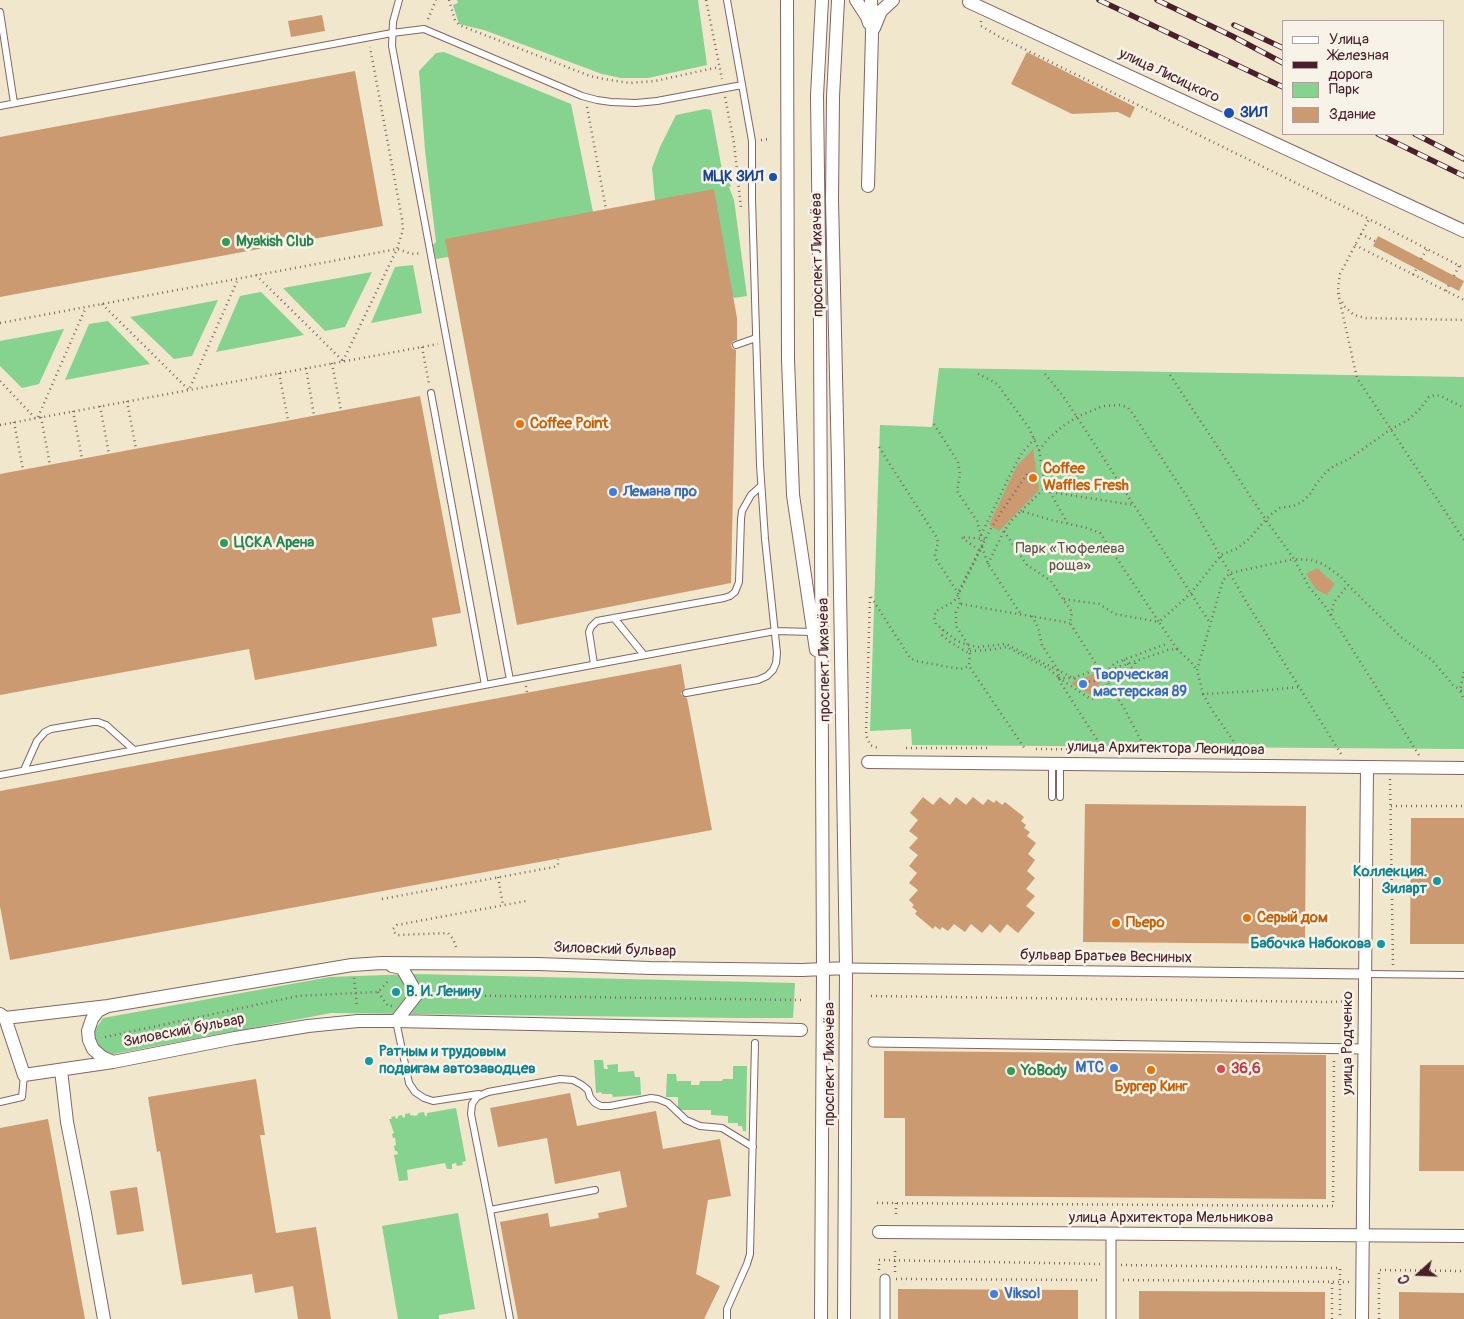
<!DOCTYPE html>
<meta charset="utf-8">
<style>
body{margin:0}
#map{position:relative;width:1464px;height:1319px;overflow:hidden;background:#f0e7cd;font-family:Pangolin,sans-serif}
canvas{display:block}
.legend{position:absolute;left:1282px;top:20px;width:162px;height:115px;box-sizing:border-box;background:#f7f3e8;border:1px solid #b29e9c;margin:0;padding:6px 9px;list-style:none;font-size:15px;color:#4a1f2b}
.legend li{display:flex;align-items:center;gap:10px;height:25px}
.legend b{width:25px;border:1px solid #b29e9c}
.north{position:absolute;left:1394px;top:1249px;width:50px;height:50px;-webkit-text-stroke:4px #f7f3e8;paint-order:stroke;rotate:250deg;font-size:14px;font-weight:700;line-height:20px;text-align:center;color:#4a1f2b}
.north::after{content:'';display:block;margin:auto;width:18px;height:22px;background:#4a1f2b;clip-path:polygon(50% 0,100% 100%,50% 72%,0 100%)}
</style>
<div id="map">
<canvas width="1464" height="1319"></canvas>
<ul class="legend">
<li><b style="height:6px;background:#fff"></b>Улица</li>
<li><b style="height:6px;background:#4a1f2b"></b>Железная дорога</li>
<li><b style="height:14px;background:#86d28f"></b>Парк</li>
<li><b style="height:14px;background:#cc9a71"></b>Здание</li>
</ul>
<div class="north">С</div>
</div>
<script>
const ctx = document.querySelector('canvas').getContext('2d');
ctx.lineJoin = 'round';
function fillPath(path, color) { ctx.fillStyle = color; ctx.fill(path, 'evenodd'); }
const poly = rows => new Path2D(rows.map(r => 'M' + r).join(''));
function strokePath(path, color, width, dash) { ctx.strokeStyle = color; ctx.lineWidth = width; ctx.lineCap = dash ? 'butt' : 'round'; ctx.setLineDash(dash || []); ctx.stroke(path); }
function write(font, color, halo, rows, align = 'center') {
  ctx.font = font + ' Pangolin,sans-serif'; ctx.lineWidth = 5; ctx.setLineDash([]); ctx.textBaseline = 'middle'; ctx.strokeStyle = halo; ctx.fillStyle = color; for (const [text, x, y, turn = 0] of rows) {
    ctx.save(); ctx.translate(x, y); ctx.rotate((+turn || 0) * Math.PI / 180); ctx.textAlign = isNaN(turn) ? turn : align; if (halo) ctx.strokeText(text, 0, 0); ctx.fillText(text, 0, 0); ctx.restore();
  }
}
const green = poly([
 [457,0,698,0,707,65,648,78,621,78,602,74,484,30,459,24,453,5,458,3],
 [444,52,571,104,593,212,448,257,436,259,433,245,436,242,425,150,419,71,436,53],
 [705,109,711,110,723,175,726,174,731,186,729,187,734,200,747,296,734,298,655,200,652,168,660,147,676,115],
 [413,265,422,313,371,323,395,267],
 [372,272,345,327,325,331,283,288],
 [261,292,304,335,216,352,240,296],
 [218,300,192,356,174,359,130,317],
 [108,321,150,364,65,380,89,324],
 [64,329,39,384,22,388,0,366,0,341],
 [939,368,1464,377,1464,749,912,745,911,729,870,731,880,425,932,427],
 [414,974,795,983,793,1018,739,1018,331,1013,109,1055,99,1048,95,1039,95,1030,103,1018,330,977],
 [594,1060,603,1060,604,1069,608,1069,607,1065,618,1064,618,1072,634,1071,635,1077,640,1077,641,1095,613,1097,612,1094,602,1094,601,1092,596,1093],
 [733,1066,747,1066,746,1131,743,1131,742,1126,738,1126,738,1123,728,1123,728,1116,711,1115,711,1110,678,1110,678,1097,666,1097,667,1074,676,1074,677,1081,691,1081,691,1085,699,1085,700,1081,722,1081,723,1079,733,1079],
 [456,1108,466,1161,462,1162,463,1165,457,1166,456,1163,452,1164,452,1169,447,1169,445,1163,407,1170,408,1180,399,1181,394,1155,398,1154,397,1151,395,1151,394,1146,396,1145,395,1138,393,1138,392,1134,394,1133,389,1119,392,1119,391,1117,395,1116,396,1119,398,1118,398,1116,402,1115,403,1118,405,1117,405,1114,410,1113,410,1115,415,1116,418,1115,418,1113,424,1112,425,1116,427,1116,427,1113],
 [458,1213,475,1309,439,1315,439,1319,398,1319,382,1226]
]);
const building = poly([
 [322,15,325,31,291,37,288,21],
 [1027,52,1135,107,1130,118,1118,112,1072,114,1011,84],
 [355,71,383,226,0,297,0,137],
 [714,189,737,318,737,340,733,341,731,345,732,348,736,350,731,583,517,625,445,239],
 [1378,236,1464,281,1459,291,1373,246],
 [420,396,461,613,432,618,437,646,255,680,249,649,0,695,0,474],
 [1033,449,1039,490,999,531,989,525,1017,466],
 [1317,568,1335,584,1327,595,1316,589,1306,574],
 [681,664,685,688,682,691,681,694,684,697,687,698,712,830,10,960,0,906,0,791],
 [1096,673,1100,683,1093,696,1070,683],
 [923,797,933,805,940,797,950,805,956,797,966,805,973,797,983,805,988,799,994,803,996,800,1002,805,1005,802,1024,817,1021,821,1026,825,1024,828,1030,832,1027,836,1036,843,1028,854,1035,860,1027,871,1035,878,1026,889,1035,896,1026,906,1035,913,1018,933,1007,924,1000,933,990,924,982,933,971,924,965,932,954,924,948,931,942,927,940,930,935,926,933,929,915,914,917,911,912,907,914,905,909,900,918,890,909,883,917,873,909,866,918,855,909,848,918,838,909,831,918,820,910,813],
 [1085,804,1306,806,1305,944,1083,942],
 [1411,818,1464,818,1464,944,1410,944],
 [884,1051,1326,1055,1326,1199,905,1196,905,1118,884,1118],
 [1420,1065,1464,1065,1464,1171,1419,1171],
 [256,1079,265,1135,260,1135,276,1233,316,1227,331,1319,298,1319,293,1286,255,1293,252,1274,182,1285,160,1151,157,1152,148,1097],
 [570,1093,577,1126,656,1111,663,1149,720,1139,731,1196,708,1200,696,1274,720,1286,704,1319,518,1319,500,1222,548,1213,550,1227,599,1218,598,1213,627,1207,620,1171,555,1184,547,1138,498,1147,490,1108],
 [48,1119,85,1319,0,1319,0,1128],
 [137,1187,144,1231,117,1235,110,1191],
 [898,1289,1078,1290,1078,1319,898,1319],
 [1139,1291,1325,1292,1325,1319,1139,1319],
 [1399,1292,1464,1293,1464,1319,1399,1319]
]);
const path = poly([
 [449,0,455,20,459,25,590,76,604,79,629,83,655,81,719,67],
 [706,0,722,79],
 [428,19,436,0],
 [981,21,981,26,998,36,1369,219],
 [725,97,734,143,741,208],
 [587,107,606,209],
 [761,140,770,139],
 [1375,241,1361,234,1369,219,1464,268],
 [1355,245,1464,300],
 [1421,259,1427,249],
 [256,275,343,361],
 [1413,275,1417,268],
 [1454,276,1459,266],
 [1446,291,1449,285],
 [1338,293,1357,378,1464,540],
 [1339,294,1338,287,1340,274,1361,234],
 [1342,302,1344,306,1354,315,1366,318,1464,320],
 [102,304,189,390,238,279],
 [0,323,397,249,412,254,421,253],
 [422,347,429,384],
 [343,361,397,249,403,230,402,219,370,47],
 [332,363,341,411],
 [306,368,314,415],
 [279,373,288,420],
 [978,374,994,382,998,385,1029,428,1039,450,1049,438,1063,426,1077,417,1103,406,1121,405,1128,408,1133,414,1187,497,1245,600,1341,754],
 [1045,374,1063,396,1077,417,1210,623],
 [1170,375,1266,520,1294,559,1230,573,1223,580,1197,670,1203,694,1256,691,1300,687],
 [0,381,35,418],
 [127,401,136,449],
 [100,406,109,454],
 [73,411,82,459],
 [38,417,86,307],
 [41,417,50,465],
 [14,422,23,470],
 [934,424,958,462,960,475,957,491,977,521,981,536,982,545,958,593],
 [0,425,438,344],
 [879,447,937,538,938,542,935,555,936,559,958,593,960,604,956,612,956,626,967,643,970,651,969,666,1025,749],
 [1039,450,1044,479,1050,492,1134,505],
 [1050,492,1068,524],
 [1021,511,1047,486],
 [1004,531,1027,565,1051,581,1063,599],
 [981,535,1013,469,1022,453,1035,438],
 [982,547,988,564,1020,613],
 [979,550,961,537,986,539],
 [988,564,1004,531,1012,520,1021,511,1051,520,1087,528,1100,533,1159,622,1115,614,1099,604,1063,599,1072,612,1070,623,1124,708,1146,750],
 [870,597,866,735,870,745,878,748],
 [871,597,910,658,916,661,961,669,969,666],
 [961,604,1070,623],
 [1331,615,1334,602,1348,585],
 [1032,616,1038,627,1042,645,1058,670,1060,682,1103,749],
 [943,630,942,635,950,642,970,654],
 [1177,649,1159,622,1191,593,1221,555,1236,549,1249,539,1270,515,1280,508,1293,506,1302,502,1311,493,1317,483,1326,472,1334,466,1349,459,1391,429,1408,420,1419,410,1429,397,1435,395,1441,396,1464,408],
 [970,651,988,650,1007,647,1049,669,1058,677],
 [1124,660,1136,672,1135,661],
 [1098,669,1073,678,1059,678,1089,698,1094,699,1096,698,1108,684,1114,668],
 [1464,672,1460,690,1464,700],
 [1101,673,1168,650,1177,649,1191,662,1197,670],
 [526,686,527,693],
 [1203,694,1212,710,1241,752],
 [906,748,988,748],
 [1036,749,1140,750],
 [1419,755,1325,606,1309,587,1294,559,1311,560,1323,564,1340,576,1348,585,1401,637,1432,660,1453,685,1464,693],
 [1390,779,1393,966],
 [1391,806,1464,806],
 [498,877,503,905],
 [382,899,554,867,558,865,558,859],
 [456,947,453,939,448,933,397,935,394,932,393,929,397,925,526,901],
 [354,978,357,1007],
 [378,992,388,1006,392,1006],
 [430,995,802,1000],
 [871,996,1329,1002,1352,1001],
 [105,1037,298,996,378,992,389,980,390,980],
 [877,1203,1333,1206,1334,1060],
 [896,1203,896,1216],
 [1121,1265,1340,1268,1340,1319],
 [879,1270,879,1260,1100,1264],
 [895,1272,895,1247],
 [896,1279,1100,1280],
 [1123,1280,1350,1282],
 [1332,1319,1332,1281],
 [1379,1319,1379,1270,1464,1271]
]);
const service = poly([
 [399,0,393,22,392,46,510,680],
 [0,12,14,103],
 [0,106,392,33,424,29,582,96,597,100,611,102,636,103,657,101,742,85],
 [736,345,756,338],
 [431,393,485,685],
 [614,618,644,655],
 [594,664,589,632,591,627,597,621,724,598,730,596,735,592,739,582,741,519,742,511,751,495,761,486],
 [686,693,758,680,767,676,773,670,776,663,777,653,765,539,760,465,752,199,752,141,727,0],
 [24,770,37,741,45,732,51,729,93,722,98,722,106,725,134,750],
 [0,775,775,631,813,632],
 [1052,797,1052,764],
 [1060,797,1060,764],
 [1365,974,1464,975],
 [396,1021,409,1083,415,1092,424,1098,433,1101,479,1094],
 [0,1102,22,1097,24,1075],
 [490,1210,471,1114,472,1104,477,1097,488,1092,560,1079,573,1080,582,1085,588,1090,590,1097,595,1103,601,1106,610,1106,651,1098,658,1099,668,1103,686,1120,700,1126,722,1128,753,1147],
 [510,1319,490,1210,595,1190],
 [727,1319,727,1309,747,1264,750,1254,755,1043]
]);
const pedestrian = poly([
 [846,968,1365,974],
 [873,1042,1364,1049],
 [885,1319,885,1279],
 [1111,1319,1111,1233]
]);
const minor = poly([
 [787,0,788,359,793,495,816,650],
 [838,0,833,97,832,200,838,464,846,968,844,1319],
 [856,0,867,17,869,23],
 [969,2,1464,231],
 [874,28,881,11,893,0],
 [868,186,872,33,871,0],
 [868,762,1464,768],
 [392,966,402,968,417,994,396,1021],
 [108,1006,98,1011,92,1019,88,1031,89,1040,93,1049,102,1057,113,1062],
 [0,1014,5,1018,108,1006,352,965,382,963,538,964,650,968,802,970,846,968],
 [5,1018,24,1075,113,1062,235,1038,308,1026,358,1021,396,1021,801,1030],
 [61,1070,67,1122,85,1213,104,1319],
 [879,1232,1464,1236],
 [821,1319,823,970,820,328,817,96,822,0],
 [1362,1319,1367,767]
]);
const rail = poly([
 [1099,0,1283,87],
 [1157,0,1232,36,1283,63],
 [1234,25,1283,48],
 [1378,134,1464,176],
 [1415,134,1464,159]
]);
const pathBridge = poly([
 [1027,474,1002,511,989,532,956,599,951,603,936,611,934,617,936,624,957,641,965,644,978,647,1006,644,1079,681,1084,682,1094,681,1101,677,1115,663,1166,644]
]);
const markers = [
 [1229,113,6,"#1a4fb4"],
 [773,177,5,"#1a4fb4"],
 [226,242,5,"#2e9e5b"],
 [520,424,5,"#e8710a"],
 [1033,478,5,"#e8710a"],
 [613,492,5,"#3f7fe0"],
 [224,543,5,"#2e9e5b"],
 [1083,684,5,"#3f7fe0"],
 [1437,881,5,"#0f9aa8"],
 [1247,918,5,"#e8710a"],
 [1116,923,5,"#e8710a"],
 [1381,944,5,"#0f9aa8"],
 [396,992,5,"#0f9aa8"],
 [369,1061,5,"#0f9aa8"],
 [1114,1068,5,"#3f7fe0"],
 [1221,1069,5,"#e0444e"],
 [1151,1070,5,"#e8710a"],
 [1011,1071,5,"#2e9e5b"],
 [994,1294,5,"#3f7fe0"]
];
const streetNames = [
 ["улица Лисицкого",1169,76,25],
 ["проспект Лихачёва",818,255,-91],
 ["проспект Лихачёва",825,660,-91],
 ["улица Архитектора Леонидова",1166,749,1],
 ["Зиловский бульвар",615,950,2],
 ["бульвар Братьев Весниных",1106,957,1],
 ["Зиловский бульвар",184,1031,-11],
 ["улица Родченко",1348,1043,-90],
 ["проспект Лихачёва",830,1064,-90],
 ["улица Архитектора Мельникова",1171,1218]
];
const transitNames = [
 ["ЗИЛ",1240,113],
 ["МЦК ЗИЛ",763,177,"right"]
];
const leisureNames = [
 ["Myakish Club",236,242],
 ["ЦСКА Арена",234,543],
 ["YoBody",1021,1071]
];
const foodNames = [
 ["Coffee Point",530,424],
 ["Coffee",1043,469],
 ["Waffles Fresh",1043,486],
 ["Серый дом",1257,918],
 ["Пьеро",1126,923],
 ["Бургер Кинг",1151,1087,"center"]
];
const shopNames = [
 ["Лемана про",623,492],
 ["Творческая",1093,675],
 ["мастерская 89",1093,692],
 ["МТС",1104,1068,"right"],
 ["Viksol",1004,1294]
];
const parkNames = [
 ["Парк «Тюфелева",1070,549],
 ["роща»",1070,566]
];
const cultureNames = [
 ["Коллекция.",1427,872],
 ["Зиларт",1427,889],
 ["Бабочка Набокова",1371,944],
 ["В. И. Ленину",406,992,"left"],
 ["Ратным и трудовым",379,1052,"left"],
 ["подвигам автозаводцев",379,1069,"left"]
];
const healthNames = [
 ["36,6",1231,1069]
];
fillPath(green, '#86d28f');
fillPath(building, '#cc9a71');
strokePath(service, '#846564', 8);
strokePath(pedestrian, '#846564', 11);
strokePath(minor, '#846564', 14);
strokePath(path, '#846564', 2.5, [1, 4]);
strokePath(service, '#fff', 6);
strokePath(pedestrian, '#fff', 9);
strokePath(minor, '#fff', 12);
strokePath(rail, '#4a1f2b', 5.5);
strokePath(rail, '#f7f3e8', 4, [11]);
strokePath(pathBridge, '#846564', 2.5, [1, 4]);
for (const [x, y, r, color] of markers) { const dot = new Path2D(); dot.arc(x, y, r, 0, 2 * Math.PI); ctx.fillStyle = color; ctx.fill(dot); strokePath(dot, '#f7f3e8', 2); }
write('15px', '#4a1f2b', '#f7f3e8', streetNames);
write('bold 15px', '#164399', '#f7f3e8', transitNames, 'left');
write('bold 15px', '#27864d', '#f7f3e8', leisureNames, 'left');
write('bold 15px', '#c56008', '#f7f3e8', foodNames, 'left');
write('bold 15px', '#366cbe', '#f7f3e8', shopNames, 'left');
write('15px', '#5c5549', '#f7f3e8', parkNames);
write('bold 15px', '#0d838f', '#f7f3e8', cultureNames, 'right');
write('bold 15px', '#be3a42', '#f7f3e8', healthNames, 'left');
</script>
